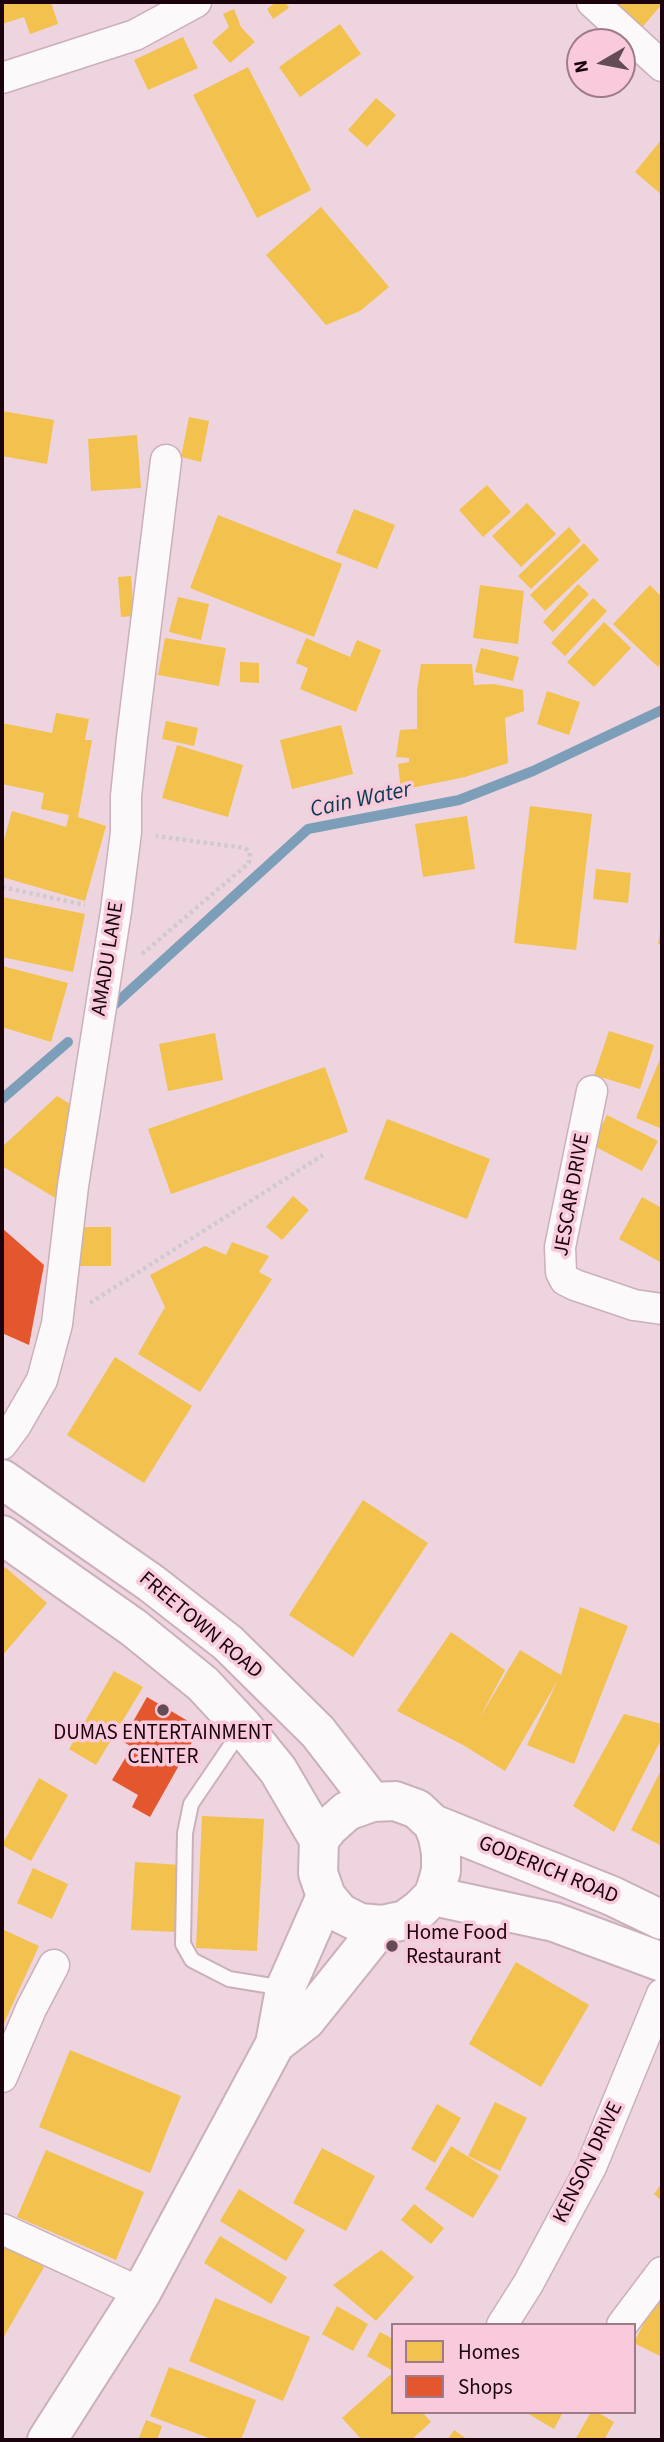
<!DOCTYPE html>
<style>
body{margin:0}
#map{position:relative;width:664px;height:2442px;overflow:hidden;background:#eed4de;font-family:"Source Sans 3",sans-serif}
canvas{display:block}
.frame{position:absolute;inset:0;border:4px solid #1a030d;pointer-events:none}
.legend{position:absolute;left:391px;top:2323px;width:245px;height:91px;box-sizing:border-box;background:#f8cadb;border:2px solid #9f7a89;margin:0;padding:9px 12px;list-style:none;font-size:21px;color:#1a030d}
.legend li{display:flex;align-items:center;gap:14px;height:35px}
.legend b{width:35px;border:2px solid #9f7a89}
.north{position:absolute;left:566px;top:28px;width:70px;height:70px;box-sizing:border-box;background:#f8cadb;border:2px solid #9f7a89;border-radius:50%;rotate:260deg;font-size:19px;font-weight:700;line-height:28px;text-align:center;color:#1a030d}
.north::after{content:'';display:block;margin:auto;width:24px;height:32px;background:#644c56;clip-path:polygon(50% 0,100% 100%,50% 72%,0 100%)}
</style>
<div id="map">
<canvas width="664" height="2442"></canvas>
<div class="frame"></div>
<ul class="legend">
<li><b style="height:19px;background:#f2c14e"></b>Homes</li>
<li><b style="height:19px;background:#e4572e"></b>Shops</li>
</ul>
<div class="north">N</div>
</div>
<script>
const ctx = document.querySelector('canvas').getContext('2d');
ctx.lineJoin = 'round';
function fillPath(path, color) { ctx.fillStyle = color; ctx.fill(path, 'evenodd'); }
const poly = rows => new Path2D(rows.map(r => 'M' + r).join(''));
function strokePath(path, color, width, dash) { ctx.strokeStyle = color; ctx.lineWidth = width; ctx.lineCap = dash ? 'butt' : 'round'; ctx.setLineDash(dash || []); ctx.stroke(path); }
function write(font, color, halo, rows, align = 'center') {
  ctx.font = font + ' "Source Sans 3",sans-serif'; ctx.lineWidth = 7; ctx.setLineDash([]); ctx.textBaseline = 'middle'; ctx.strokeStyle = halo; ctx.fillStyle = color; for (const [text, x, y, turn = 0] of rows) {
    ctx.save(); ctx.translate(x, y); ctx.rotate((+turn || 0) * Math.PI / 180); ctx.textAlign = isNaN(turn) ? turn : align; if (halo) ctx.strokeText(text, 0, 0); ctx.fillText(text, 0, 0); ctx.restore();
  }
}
const homes = poly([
 [2,2,51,2,58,24,30,34,24,17,2,24],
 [276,2,285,2,289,8,273,19,267,9],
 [604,2,662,2,662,4,639,31],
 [234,9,241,27,255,42,230,63,212,42,229,27,223,14],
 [340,24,361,54,300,97,279,67],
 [183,37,198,68,148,90,134,60],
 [248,67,311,190,257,218,193,95],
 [376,98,396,115,367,147,348,130],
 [662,139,662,195,635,172],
 [321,207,389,287,360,311,326,325,266,255],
 [2,411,54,420,47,464,2,456],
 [189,417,209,421,201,462,181,457],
 [137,435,141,488,91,491,88,439],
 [487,485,511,512,483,537,459,510],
 [527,503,556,534,521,567,492,536],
 [354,509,395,525,377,569,336,553],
 [218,515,342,564,314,637,190,588],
 [569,527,581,541,531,589,518,576],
 [584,543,599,560,545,611,530,595],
 [131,576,134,616,121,617,118,577],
 [578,584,589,594,553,632,543,622],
 [480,585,524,591,518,644,473,638],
 [650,585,662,597,662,662,658,667,613,624],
 [178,597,209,604,201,640,169,632],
 [593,598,607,611,565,656,551,643],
 [604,622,631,648,594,687,567,662],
 [165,638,226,648,219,686,158,675],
 [306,638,350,657,357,640,381,650,356,712,300,689,308,668,296,663],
 [481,648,519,657,513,681,475,672],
 [240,662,259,663,259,683,240,682],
 [421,664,472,664,474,685,494,684,523,690,524,711,505,718,508,763,465,777,401,790,398,764,409,762,409,758,396,757,400,730,417,729,417,690],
 [547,691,580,702,569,735,537,724],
 [56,713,89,719,85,740,92,740,78,817,106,826,85,901,2,877,2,847,12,811,66,827,69,815,41,809,44,793,2,784,2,723,52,733],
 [166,721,198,728,194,746,162,739],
 [341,725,353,774,292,789,280,740],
 [177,745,243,765,228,817,162,798],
 [530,806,592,814,576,950,514,943],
 [467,816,475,869,423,877,415,824],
 [596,869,631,873,628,903,593,899],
 [2,897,85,914,73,972,2,957],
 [661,928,662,928,662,945,658,944],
 [2,966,68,983,51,1042,2,1027],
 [609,1031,654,1045,640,1089,594,1075],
 [215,1033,223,1080,168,1091,159,1044],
 [662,1054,662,1129,636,1118],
 [325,1067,348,1132,171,1194,148,1129],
 [57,1096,80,1110,57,1199,2,1166,2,1147],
 [607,1115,658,1141,642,1171,592,1145],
 [387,1119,490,1159,467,1219,364,1179],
 [293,1196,309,1210,282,1240,266,1227],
 [642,1197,662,1208,662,1263,619,1239],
 [77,1227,111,1227,111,1266,77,1266],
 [232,1242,269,1256,259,1272,272,1279,200,1392,138,1354,165,1307,150,1275,205,1246,226,1255],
 [115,1357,192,1406,144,1483,67,1435],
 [363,1500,428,1543,353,1657,289,1615],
 [5,1567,47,1603,2,1656,2,1571],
 [580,1607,628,1626,574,1764,527,1745,558,1680,505,1771,463,1745,397,1711,451,1632,505,1670,479,1719,520,1650,561,1675],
 [114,1671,143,1687,96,1765,69,1749],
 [624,1714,662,1724,662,1738,614,1832,573,1806],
 [662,1768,662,1846,631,1830],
 [39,1778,68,1795,31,1861,2,1845],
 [202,1816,264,1819,257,1951,196,1948],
 [135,1862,181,1865,177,1932,131,1930],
 [33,1868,68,1884,52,1919,17,1903],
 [2,1929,39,1946,4,2023,2,2022],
 [516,1962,589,2005,541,2087,469,2044],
 [70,2050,181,2096,150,2173,39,2127],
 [495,2102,527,2118,500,2171,468,2156],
 [437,2104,461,2118,435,2163,411,2149],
 [451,2146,499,2176,473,2218,425,2189],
 [322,2148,375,2176,346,2231,293,2203],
 [46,2150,144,2192,116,2260,17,2217],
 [662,2183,662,2201,654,2194],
 [239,2189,305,2230,286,2261,220,2221],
 [414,2204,444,2228,431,2244,401,2220],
 [220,2236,287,2277,271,2304,204,2263],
 [2,2242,44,2267,2,2340],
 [381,2250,414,2277,376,2321,333,2285],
 [657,2296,662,2298,662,2351,660,2356,634,2343],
 [215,2298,310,2337,283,2401,189,2361],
 [337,2306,368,2324,353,2351,322,2334],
 [380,2332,393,2339,393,2371,367,2356],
 [169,2367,256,2400,241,2440,214,2440,150,2416],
 [390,2375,393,2379,393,2412,422,2412,431,2422,411,2440,362,2440,342,2418],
 [525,2412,563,2412,554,2429],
 [591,2412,597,2412,614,2422,604,2440,575,2440],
 [146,2420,162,2426,157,2440,138,2440],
 [454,2430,468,2440,447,2440]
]);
const shops = poly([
 [2,1228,44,1265,29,1345,2,1333],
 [147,1697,200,1728,150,1817,132,1807,138,1795,112,1780,132,1747,122,1741]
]);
const stream = poly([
 [114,1005,308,829,459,800,533,771,662,710],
 [2,1099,68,1042]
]);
const path = poly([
 [2,887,85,905],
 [142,954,249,863,250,853,245,848,156,836],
 [90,1303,323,1155]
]);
const lane = poly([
 [242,1729,191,1804,185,1833,183,1944,192,1960,229,1979,284,1988]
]);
const street = poly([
 [592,2,662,66],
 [2,78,135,35,196,2],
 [592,1091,560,1247,561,1272,565,1280,575,1285,634,1305,662,1309],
 [2,1444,16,1425,42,1380,57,1324,73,1186,116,911,126,832,126,796,132,738,166,460],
 [2,2077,31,2009,54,1965],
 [2,2229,141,2293],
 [502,2325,528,2284,591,2167,662,1994],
 [622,2325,662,2272]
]);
const secondary = poly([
 [275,2044,306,2020,382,1925],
 [47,2440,141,2293,275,2044,285,1989,326,1896]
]);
const primary = poly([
 [2,1479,151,1583,228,1643,318,1732,372,1802],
 [2,1535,134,1628,203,1684,243,1727,278,1770,319,1840],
 [395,1801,417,1809,433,1824,438,1837,441,1853,441,1871,436,1888,433,1896,420,1909,405,1920,382,1925,360,1923,340,1913,326,1896,318,1873,319,1840,329,1827,347,1811,372,1802,395,1801],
 [433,1824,612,1896,662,1920],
 [433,1896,554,1922,662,1962]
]);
const markers = [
 [163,1710,7,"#644c56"],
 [392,1946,7,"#644c56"]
];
const streetNames = [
 ["AMADU LANE",109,959,-81],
 ["JESCAR DRIVE",573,1195,-80],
 ["FREETOWN ROAD",200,1626,40],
 ["GODERICH ROAD",548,1871,22],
 ["KENSON DRIVE",589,2163,-64]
];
const poiNames = [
 ["DUMAS ENTERTAINMENT",163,1734],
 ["CENTER",163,1758],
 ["Home Food",406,1934,"left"],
 ["Restaurant",406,1958,"left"]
];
const waterNames = [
 ["Cain Water",361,801,-12]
];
fillPath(homes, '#f2c14e');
fillPath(shops, '#e4572e');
strokePath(stream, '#7c9eb8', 10);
strokePath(lane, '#cab0bb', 18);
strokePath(street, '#cab0bb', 33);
strokePath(secondary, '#cab0bb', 42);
strokePath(primary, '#cab0bb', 42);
strokePath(path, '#d1cacd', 4.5, [3.5, 3.5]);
strokePath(lane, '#fcf9fa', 14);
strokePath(street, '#fcf9fa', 30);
strokePath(secondary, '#fcf9fa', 38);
strokePath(primary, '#fcf9fa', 38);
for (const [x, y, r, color] of markers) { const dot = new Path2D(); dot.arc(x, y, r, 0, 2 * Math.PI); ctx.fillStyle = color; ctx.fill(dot); strokePath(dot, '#f8cadb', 2.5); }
write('21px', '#1a030d', '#f8cadb', streetNames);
write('21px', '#1a030d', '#f8cadb', poiNames);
write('italic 23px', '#063c53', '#f8cadb', waterNames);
</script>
